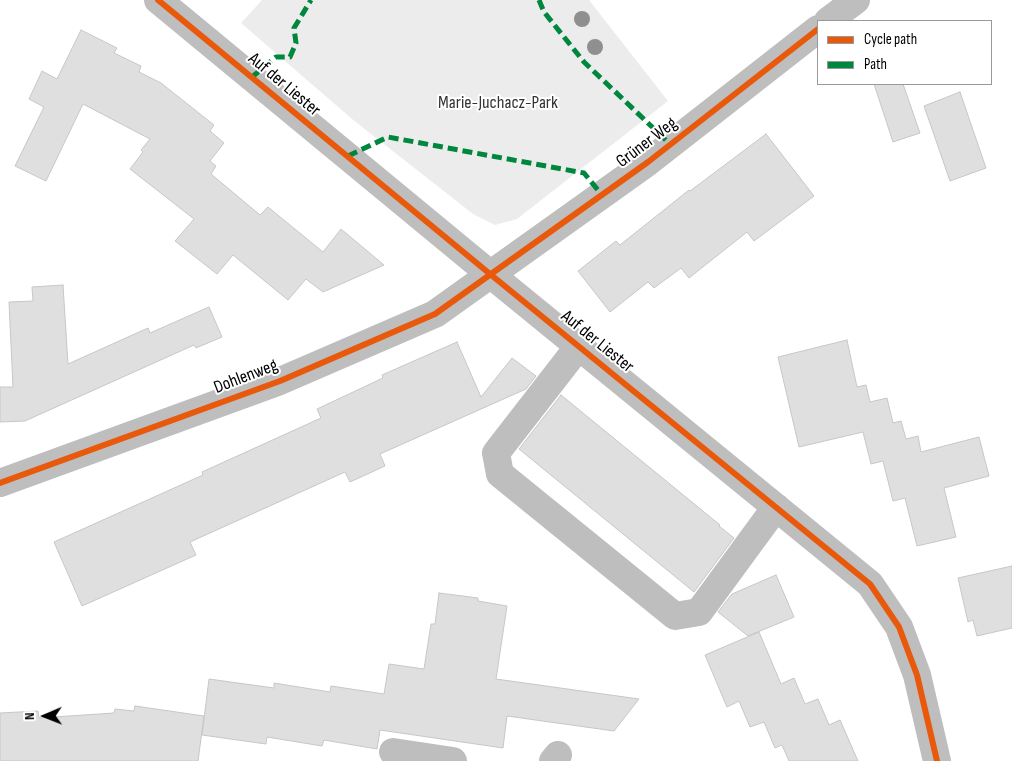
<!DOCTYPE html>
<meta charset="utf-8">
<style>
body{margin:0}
#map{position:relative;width:1012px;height:761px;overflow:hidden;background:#fff;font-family:"Sofia Sans Condensed",sans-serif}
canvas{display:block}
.legend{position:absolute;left:817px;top:20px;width:175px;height:65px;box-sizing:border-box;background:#fff;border:1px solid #999;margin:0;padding:6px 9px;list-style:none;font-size:15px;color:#000}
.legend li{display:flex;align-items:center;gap:10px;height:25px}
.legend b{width:25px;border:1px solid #999}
.north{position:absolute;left:20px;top:691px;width:50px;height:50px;-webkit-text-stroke:4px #fff;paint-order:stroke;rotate:269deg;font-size:14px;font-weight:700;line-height:20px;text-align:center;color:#000}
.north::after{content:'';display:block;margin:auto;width:18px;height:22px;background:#000;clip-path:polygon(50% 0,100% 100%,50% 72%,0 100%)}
</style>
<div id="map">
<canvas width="1012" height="761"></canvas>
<ul class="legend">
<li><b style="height:6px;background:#e8590c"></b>Cycle path</li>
<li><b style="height:6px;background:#00873e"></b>Path</li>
</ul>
<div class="north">N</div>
</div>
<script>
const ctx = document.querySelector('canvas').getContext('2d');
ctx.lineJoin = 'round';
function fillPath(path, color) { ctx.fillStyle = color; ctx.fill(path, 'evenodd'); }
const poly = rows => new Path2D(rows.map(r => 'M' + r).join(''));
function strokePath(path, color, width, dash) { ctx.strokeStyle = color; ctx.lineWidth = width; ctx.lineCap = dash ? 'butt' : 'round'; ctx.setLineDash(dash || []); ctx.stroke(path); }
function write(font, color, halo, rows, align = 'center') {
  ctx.font = font + ' "Sofia Sans Condensed",sans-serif'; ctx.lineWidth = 4; ctx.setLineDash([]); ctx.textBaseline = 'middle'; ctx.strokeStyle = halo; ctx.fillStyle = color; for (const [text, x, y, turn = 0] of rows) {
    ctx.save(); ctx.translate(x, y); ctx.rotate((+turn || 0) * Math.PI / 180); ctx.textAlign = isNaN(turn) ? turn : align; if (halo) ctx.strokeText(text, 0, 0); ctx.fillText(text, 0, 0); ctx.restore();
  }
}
const green = poly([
 [262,0,589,0,668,101,517,219,495,225,473,214,352,119,241,23]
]);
const building = poly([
 [81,30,117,48,114,53,141,66,139,72,161,83,214,125,210,131,224,143,210,161,216,166,211,174,260,215,268,207,323,252,341,229,384,265,323,292,306,279,288,300,233,255,217,274,175,241,194,219,130,169,143,152,141,150,150,139,83,104,46,181,15,166,44,107,29,99,42,71,57,79,81,30],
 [874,84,903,84,920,133,893,142,874,84],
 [960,92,986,168,950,181,924,106,960,92],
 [766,134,814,196,754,241,747,232,689,278,681,268,654,288,648,282,610,312,578,271,616,241,620,245,689,190,690,191,766,134],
 [63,285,68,364,148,328,150,333,209,307,222,337,196,348,194,345,25,421,0,422,0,387,13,387,9,302,33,301,32,287,63,285],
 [847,340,857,387,866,385,870,402,887,398,893,423,901,421,906,439,918,436,921,452,979,437,989,476,944,488,956,537,917,546,905,498,893,501,883,461,871,464,863,432,799,447,778,357,847,340],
 [457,342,481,397,512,358,536,376,526,389,380,454,385,466,350,482,345,472,190,542,196,555,82,606,54,542,203,475,202,472,321,418,317,409,383,378,382,375,457,342],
 [561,395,720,525,719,526,734,538,694,592,519,449,561,395],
 [1012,566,1012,628,977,636,973,620,968,622,958,578,1012,566],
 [776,575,794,617,748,636,718,612,732,594,776,575],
 [439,593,478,598,478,601,507,606,496,679,639,699,614,731,507,716,503,748,380,730,377,749,324,740,322,746,267,737,266,744,202,735,209,679,274,688,274,683,330,692,331,686,384,694,389,664,424,669,431,624,435,624,439,593],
 [759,632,781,684,794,678,805,704,818,699,829,725,840,720,858,761,789,761,782,745,775,748,764,722,750,727,739,701,727,707,705,655,759,632],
 [135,706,204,716,198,761,0,761,0,713,38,711,39,718,114,713,115,709,134,711,135,706]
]);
const minor = poly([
 [158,0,490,274,870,584,899,627,917,675,937,761],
 [828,21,856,0],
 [579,346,496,453,500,474,675,616,699,612,776,507],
 [0,483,280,381,435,314,648,162,818,29],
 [393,752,453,761],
 [553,761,558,755]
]);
const quiet = poly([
 [539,0,544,12,584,62,671,145],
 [252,77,276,57,290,57,296,43,294,28,311,0],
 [348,156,388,137,584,173,602,195]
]);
const cycleway = poly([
 [158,0,490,274,870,584,899,627,917,675,937,761],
 [0,483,280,381,435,314,648,162,818,29]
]);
const trees = [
 [582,19],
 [595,47]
];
const streetNames = [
 ["Auf der Liester",284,85,40],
 ["Grüner Weg",647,143,-37],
 ["Auf der Liester",597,342,39],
 ["Dohlenweg",246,377,-21]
];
const parkNames = [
 ["Marie-Juchacz-Park",498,103]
];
fillPath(green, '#ececec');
fillPath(building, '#dfdfdf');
strokePath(building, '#c7c7c7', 1);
strokePath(minor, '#bebebe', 28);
strokePath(quiet, '#00873e', 5, [10, 5]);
strokePath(cycleway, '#e8590c', 6);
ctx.fillStyle = '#8f8f8f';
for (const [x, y] of trees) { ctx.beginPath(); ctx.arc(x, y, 8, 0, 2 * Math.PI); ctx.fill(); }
write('18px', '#000', '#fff', streetNames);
write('18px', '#333', '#fff', parkNames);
</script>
